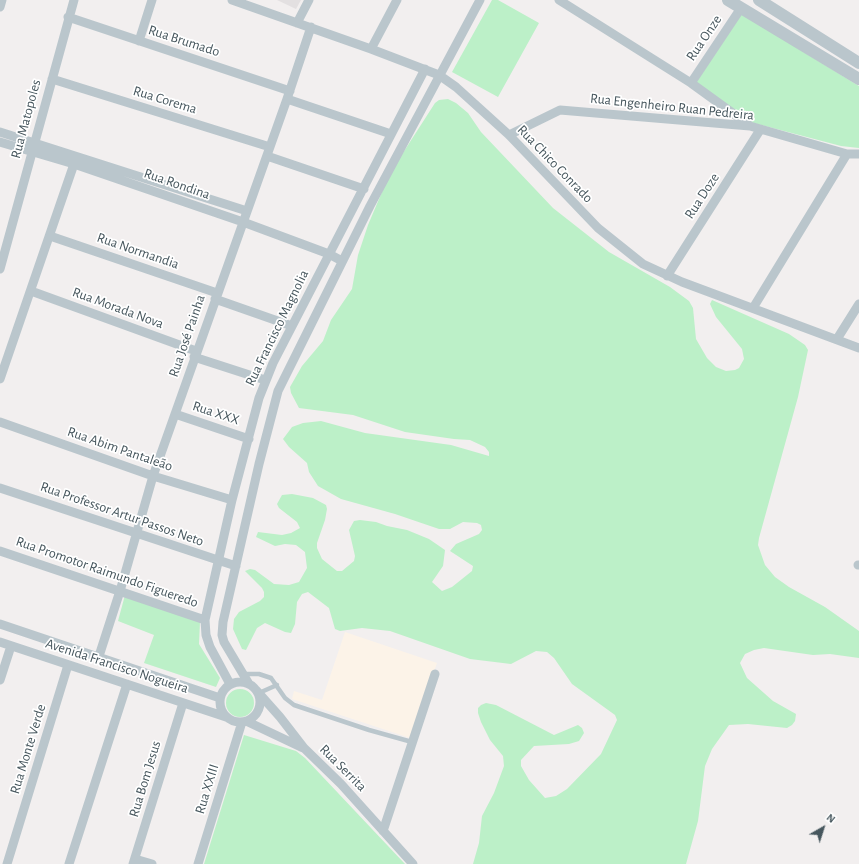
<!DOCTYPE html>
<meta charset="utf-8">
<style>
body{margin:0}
#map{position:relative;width:859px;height:864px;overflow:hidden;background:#f2efef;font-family:"Alegreya Sans",sans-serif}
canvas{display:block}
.north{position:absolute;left:803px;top:808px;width:40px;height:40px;-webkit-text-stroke:3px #fff;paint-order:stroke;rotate:39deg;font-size:11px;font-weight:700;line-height:16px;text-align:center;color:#46565d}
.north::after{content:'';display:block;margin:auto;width:14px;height:18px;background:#46565d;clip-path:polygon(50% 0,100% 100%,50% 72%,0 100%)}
</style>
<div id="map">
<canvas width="859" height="864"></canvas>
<div class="north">N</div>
</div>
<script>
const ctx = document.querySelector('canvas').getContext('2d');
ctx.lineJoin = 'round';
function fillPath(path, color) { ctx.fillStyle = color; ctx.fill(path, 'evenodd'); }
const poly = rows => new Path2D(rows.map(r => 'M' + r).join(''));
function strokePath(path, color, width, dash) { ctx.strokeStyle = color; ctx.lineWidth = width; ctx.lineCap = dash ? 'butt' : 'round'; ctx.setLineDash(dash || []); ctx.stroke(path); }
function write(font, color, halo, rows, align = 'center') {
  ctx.font = font + ' "Alegreya Sans",sans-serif'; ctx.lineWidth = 3.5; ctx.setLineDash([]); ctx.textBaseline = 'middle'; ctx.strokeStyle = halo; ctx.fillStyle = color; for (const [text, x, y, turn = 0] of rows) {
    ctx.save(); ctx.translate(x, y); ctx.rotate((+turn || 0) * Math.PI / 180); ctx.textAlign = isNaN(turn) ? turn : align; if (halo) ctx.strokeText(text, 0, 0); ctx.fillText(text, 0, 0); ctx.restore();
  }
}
const commercial = poly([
 [345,632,437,663,410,738,292,699,294,691,322,700]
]);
const education = poly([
 [277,0,301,0,296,9]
]);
const green = poly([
 [492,0,498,0,539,23,498,97,452,72],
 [740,13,859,86,859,148,841,146,746,121,695,83],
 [448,99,456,103,468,113,481,132,553,208,609,252,670,287,689,301,693,308,696,339,707,358,716,367,726,371,735,370,739,368,744,359,742,349,716,317,710,304,712,300,789,334,805,345,808,350,798,397,759,538,758,545,765,565,775,577,789,587,825,607,859,631,859,658,830,654,813,655,764,648,754,650,745,654,740,663,747,678,773,701,796,714,795,721,792,725,787,728,748,724,729,725,712,749,705,766,698,821,686,864,473,864,479,843,482,816,494,793,504,766,503,756,490,740,481,722,478,713,478,708,481,705,486,703,496,705,554,735,578,725,582,728,584,733,579,741,569,744,534,746,521,760,521,766,529,780,545,798,556,796,567,789,601,754,617,720,615,715,572,684,554,658,547,652,536,651,511,664,470,659,390,631,362,628,340,631,335,629,329,608,308,592,302,594,297,602,295,624,291,633,285,632,265,623,257,628,246,650,242,649,233,629,234,619,239,612,260,601,264,597,264,592,262,588,245,571,250,569,255,570,274,584,289,585,299,582,307,568,305,552,296,545,285,544,275,546,256,537,258,532,282,535,291,533,300,528,297,522,279,508,277,504,282,495,292,494,313,498,326,505,327,509,325,520,317,543,317,548,322,559,337,571,342,571,354,561,355,556,349,530,354,521,360,520,376,522,387,526,407,530,429,539,445,550,443,566,432,582,442,591,452,587,472,571,473,566,450,551,456,544,479,534,482,530,481,525,477,523,463,522,450,529,439,529,395,514,341,499,318,486,309,472,307,463,289,447,283,439,292,427,303,423,321,421,365,433,451,445,489,456,489,452,485,447,470,440,454,439,405,432,353,415,299,408,291,393,290,387,302,366,323,341,331,320,352,289,358,255,368,225,390,173,435,103,439,100],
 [125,595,200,622,199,644,220,678,216,687,144,663,154,635,118,621],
 '226 703a14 14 0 1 1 28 0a14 14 0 1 1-28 0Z',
 [244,735,296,751,305,758,405,864,204,864]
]);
const service = poly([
 [243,674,259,674,271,678,285,698,294,705,369,730,412,742],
 [259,693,277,685]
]);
const minor = poly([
 [232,0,371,49,439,75,456,87,509,135,598,228,643,264,682,282,859,348],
 [559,0,691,83,749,125],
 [0,7,2,0],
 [68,17,290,91],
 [297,23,309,0],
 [139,41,152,0],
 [371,49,397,0],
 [52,79,270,147],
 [691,83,741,8],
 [287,99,391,134],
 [0,132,247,211],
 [509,135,560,110,750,126,847,154,859,154],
 [0,142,74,164,243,222,329,254,342,261],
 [267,156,364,189],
 [50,236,217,293],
 [0,269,74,0],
 [667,276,760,130],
 [31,291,196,351],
 [215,299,292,326],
 [753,308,847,154],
 [837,339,859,304],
 [194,357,265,380],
 [0,379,74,164],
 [175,414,249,439],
 [0,422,153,476,232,500],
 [0,488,236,566],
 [0,551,205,620],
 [858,565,859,565],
 [0,624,220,698],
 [0,642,226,717],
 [99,656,120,591,153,476,287,99,311,27],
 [0,680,11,646],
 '220 702a20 20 0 1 1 40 0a20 20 0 1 1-40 0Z',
 [230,684,210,647,206,635,205,620,232,500,259,398,273,363,425,69],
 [249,684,224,642,222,635,223,622,259,464,278,391,370,206,480,0],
 [256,690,280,717,304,748,341,784,413,864],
 [246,721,303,748],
 [383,831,435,674],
 [135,859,152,864],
 [7,864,68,665],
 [69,864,127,684],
 [133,864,183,703],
 [198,864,242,722]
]);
const tertiary = poly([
 [728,0,859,79],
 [759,0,859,63]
]);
const streetNames = [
 ["Rua Onze",704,38,-56],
 ["Rua Brumado",184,41,18],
 ["Rua Corema",165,100,17],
 ["Rua Engenheiro Ruan Pedreira",672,107,6],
 ["Rua Matopoles",26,119,-75],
 ["Rua Chico Conrado",555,164,46],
 ["Rua Rondina",177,184,19],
 ["Rua Doze",702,196,-57],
 ["Rua Normandia",138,251,19],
 ["Rua Morada Nova",118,308,20],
 ["Rua Francisco Magnolia",277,328,-64],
 ["Rua José Painha",187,336,-71],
 ["Rua XXX",216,413,18],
 ["Rua Abim Pantaleão",120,449,19],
 ["Rua Professor Artur Passos Neto",122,514,19],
 ["Rua Promotor Raimundo Figueredo",107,572,19],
 ["Avenida Francisco Nogueira",117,666,18],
 ["Rua Monte Verde",28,749,-73],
 ["Rua Serrita",343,768,45],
 ["Rua Bom Jesus",145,779,-73],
 ["Rua XXIII",207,789,-73]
];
fillPath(commercial, '#fcf3e8');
fillPath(education, '#e3e0e1');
fillPath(green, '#bcf0c8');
strokePath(service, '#bac6cc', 4.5);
strokePath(minor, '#bac6cc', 9);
strokePath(tertiary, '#bac6cc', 12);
write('14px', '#46565d', '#fff', streetNames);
</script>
